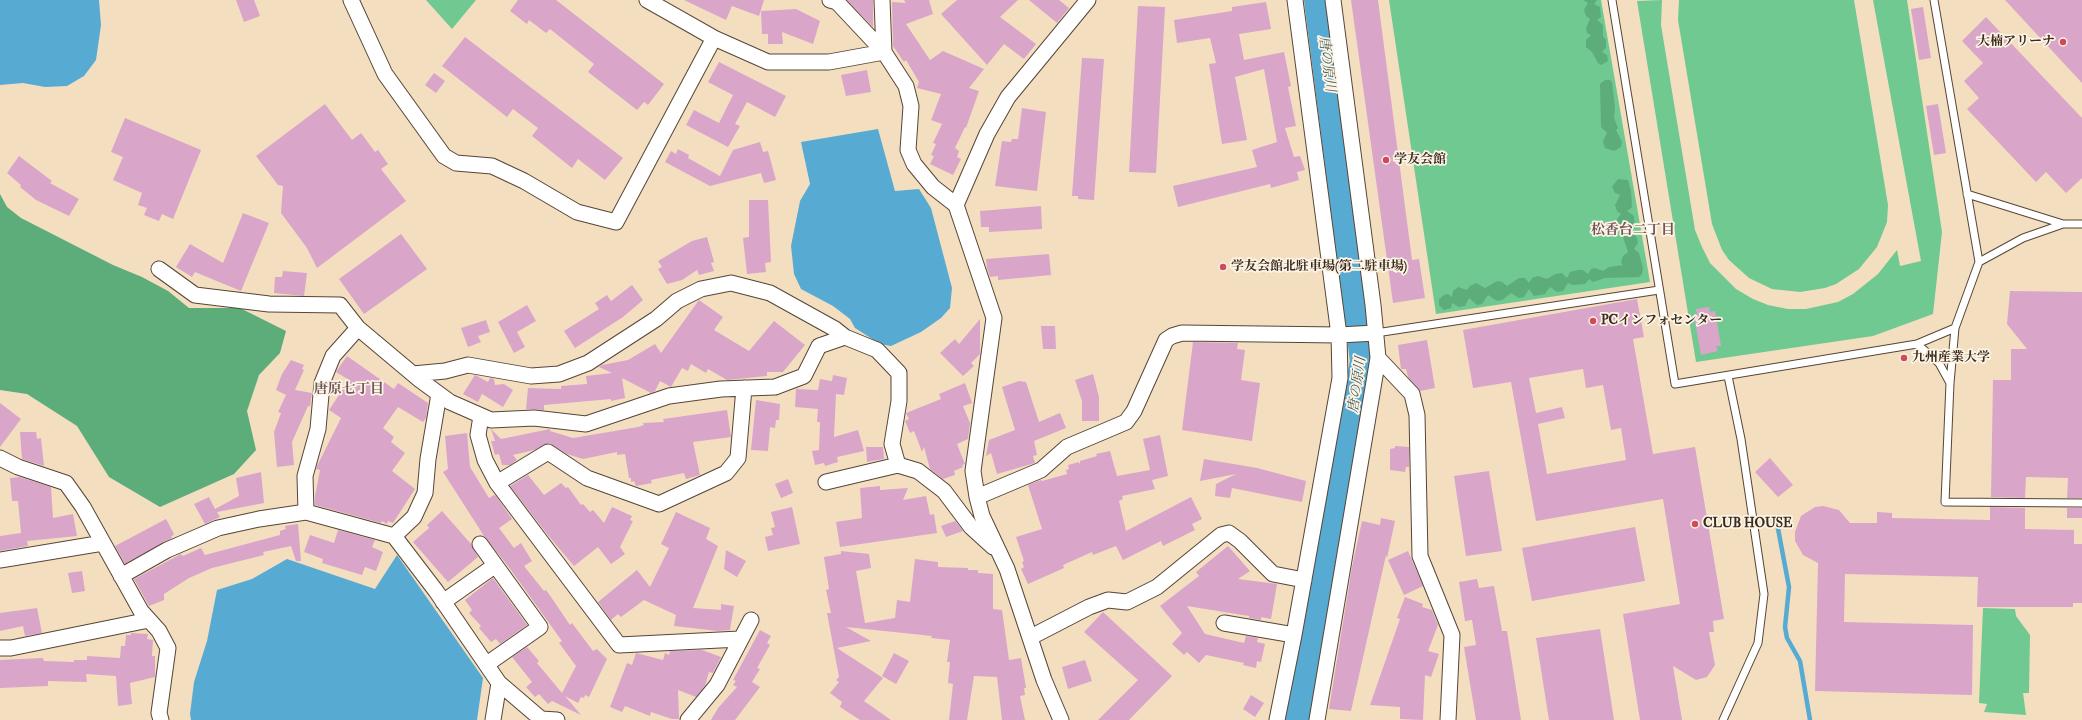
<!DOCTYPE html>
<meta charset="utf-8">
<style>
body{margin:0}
canvas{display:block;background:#f3dec0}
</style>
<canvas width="2082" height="720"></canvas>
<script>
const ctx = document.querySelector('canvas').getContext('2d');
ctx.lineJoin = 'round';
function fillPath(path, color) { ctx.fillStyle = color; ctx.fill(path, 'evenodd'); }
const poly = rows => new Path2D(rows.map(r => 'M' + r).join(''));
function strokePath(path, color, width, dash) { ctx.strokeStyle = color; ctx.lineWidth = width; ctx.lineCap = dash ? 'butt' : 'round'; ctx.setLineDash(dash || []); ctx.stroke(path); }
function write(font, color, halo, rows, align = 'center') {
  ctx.font = font + ' "IM FELL Double Pica","Noto Serif JP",serif'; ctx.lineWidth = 3.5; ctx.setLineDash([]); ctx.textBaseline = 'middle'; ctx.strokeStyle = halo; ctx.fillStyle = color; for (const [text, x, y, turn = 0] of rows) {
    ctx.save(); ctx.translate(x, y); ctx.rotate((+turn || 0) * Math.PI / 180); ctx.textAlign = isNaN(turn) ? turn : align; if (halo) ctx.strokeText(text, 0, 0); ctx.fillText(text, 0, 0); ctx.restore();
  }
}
const green = poly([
 [426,0,476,0,452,29],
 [1389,0,1601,0,1650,282,1436,314],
 [1662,0,1661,25,1695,230,1702,247,1710,263,1736,289,1753,299,1768,305,1788,309,1806,309,1838,302,1853,294,1878,274,1897,250,1900,266,1921,261,1873,0,1907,0,1942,232,1933,314,1873,336,1696,362,1637,1],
 [1679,0,1854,0,1888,205,1887,222,1877,247,1859,269,1836,284,1825,288,1800,292,1772,289,1749,278,1729,260,1722,250,1712,224,1678,20],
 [1983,608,2015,609,2016,616,2030,635,2029,693,2023,693,2026,715,1984,712,1987,704,1979,703]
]);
const forest = poly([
 [1583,0,1597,0,1594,4,1600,7,1601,17,1597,20,1603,25,1603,36,1606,40,1606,48,1602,52,1607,55,1608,61,1601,65,1598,63,1592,52,1586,47,1586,40,1591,35,1587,33,1586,28,1590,19,1586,16,1584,10,1588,3],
 [1605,80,1610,80,1612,82,1615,107,1614,118,1618,128,1616,130,1622,142,1621,147,1614,151,1605,148,1603,141,1607,133,1601,127,1600,84],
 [1618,179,1628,180,1631,191,1632,207,1627,211,1634,216,1635,226,1631,230,1637,238,1638,243,1634,249,1639,253,1643,268,1642,274,1639,277,1605,278,1593,282,1589,279,1585,284,1573,285,1568,283,1563,291,1557,292,1550,287,1545,294,1534,296,1529,289,1524,297,1519,298,1511,293,1502,300,1497,301,1488,295,1482,304,1477,305,1469,298,1465,306,1459,307,1452,303,1451,308,1444,310,1439,305,1439,299,1444,295,1448,294,1452,297,1453,291,1458,287,1467,290,1470,286,1476,283,1485,288,1497,281,1502,282,1507,286,1519,278,1525,278,1529,283,1532,278,1538,276,1547,279,1555,274,1562,273,1567,278,1570,272,1578,270,1583,270,1588,274,1591,269,1595,268,1603,271,1609,267,1623,265,1621,262,1623,256,1628,252,1623,237,1627,231,1620,229,1617,219,1621,214,1617,211,1615,205,1620,195,1615,193,1612,187],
 [0,194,7,207,21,218,113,265,142,277,168,291,189,308,240,308,286,331,280,353,259,375,247,411,256,450,234,474,160,507,109,477,77,426,27,394,0,390]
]);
const water = poly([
 [0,0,99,0,101,25,96,60,84,76,67,86,45,87,23,83,0,85],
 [878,129,895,191,919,189,931,208,952,288,950,308,941,318,921,332,891,346,880,344,855,328,850,319,833,306,801,289,794,274,791,246,800,201,810,184,801,142],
 [397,555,483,678,477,720,191,720,190,714,194,682,207,641,217,590,252,579,287,559,375,589]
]);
const stream = poly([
 [1776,518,1789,587,1785,627,1787,638,1800,661,1810,720]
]);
const river = poly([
 [1298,720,1364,361,1318,0]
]);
const building = poly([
 [236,0,254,0,260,16,244,22],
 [518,0,556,0,664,84,648,105,644,102,637,110,588,72,594,64,550,29,546,33,529,20,527,24,510,11],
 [684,0,764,0,759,16,732,6,726,20],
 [847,0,873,0,873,27],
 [904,0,929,0,933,14,906,24,930,60,943,51,984,69,969,88,979,91,966,128,965,127,955,148,959,151,957,157,961,159,953,175,930,164,934,156,931,155,936,144,933,143,942,124,931,120,941,94,917,88,919,82,906,60,904,62,893,46,892,2,906,3],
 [957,0,1018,0,1000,17,1036,44,1024,59,1004,44,987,65,941,14],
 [1029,0,1059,0,1069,8,1057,23],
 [1351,0,1378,0,1412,260,1419,259,1425,298,1393,303],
 [2005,0,2082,0,2082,83],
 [1266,2,1271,29,1239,34,1244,60,1284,52,1291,86,1288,87,1296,126,1285,128,1294,157,1300,156,1305,170,1297,172,1299,180,1271,188,1270,184,1178,207,1173,186,1257,167,1252,150,1277,142,1264,69,1235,77,1247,140,1222,144,1209,64,1216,63,1210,38,1177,43,1174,20,1232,11,1232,7],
 [1138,6,1165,7,1156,173,1129,172],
 [1923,7,1931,58,1919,60,1911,9],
 [796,9,820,21,813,44,782,32,783,44,768,44,768,34,762,34,761,11],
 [1986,17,2082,118,2082,178,2066,193,2046,172,2036,182,1967,109,1979,98,1964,81,1983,63,1962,41],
 [465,37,623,158,605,180,578,159,572,168,532,136,538,128,513,109,507,117,442,66],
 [1082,58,1104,59,1094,200,1078,199,1078,196,1072,196],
 [719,62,786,96,775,117,747,102,735,124,740,126,728,147,686,125,694,110,719,123,733,95,708,82],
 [867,70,871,92,846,96,841,75],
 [434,73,445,81,436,93,425,85],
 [325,104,352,140,361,133,375,152,378,150,388,164,381,169,406,201,317,268,307,248,281,213,283,186,278,185,256,156],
 [1938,104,1946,153,1934,155,1926,106],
 [1022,108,1046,112,1037,191,995,186,1002,141,1011,142,1012,139,1018,139],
 [125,118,201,150,173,219,162,214,159,221,144,215,147,208,138,205,142,193,113,180,123,157,111,152],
 [760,142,763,152,768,151,776,180,764,183,761,173,710,186,665,162,671,151,676,154,678,149,689,155,688,158,720,176,733,150],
 [19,156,52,181,50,183,79,199,69,216,36,200,20,187,21,185,7,173],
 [749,200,768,200,771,262,765,263,766,272,747,274,743,238,749,237],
 [1041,206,1042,229,989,232,989,227,981,227,980,211],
 [243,213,269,223,241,291,195,272,192,277,176,267,190,244,223,263],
 [401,234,427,269,364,314,339,279],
 [707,237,714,262,711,263,714,271,699,275,697,270,682,280,667,284,658,269,662,267,658,261,692,241],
 [1049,254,1051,275,998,280,998,276,990,277,987,268,986,259],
 [283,271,307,273,304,296,274,293,275,277,282,277],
 [632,285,643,300,623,317,575,348,564,331,599,309,595,303,607,295,611,301],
 [2010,291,2082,292,2082,498,2067,498,2068,478,2026,477,2025,498,1991,497,1993,380,2011,380,2011,349,2027,349,2007,324],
 [1637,299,1644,337,1633,339,1653,454,1695,447,1724,619,1713,621,1714,632,1709,632,1715,665,1707,677,1696,680,1673,666,1682,720,1640,720,1623,614,1680,604,1663,499,1536,521,1511,382,1473,388,1463,330],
 [1583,369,1586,388,1603,385,1611,430,1621,428,1626,460,1547,474,1538,424,1565,418,1562,407,1536,413,1529,378],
 [699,300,723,317,714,330,749,351,774,321,805,345,783,372,767,372,767,376,727,380,708,369,706,373,691,364,688,371,682,368,671,387,660,381,655,391,651,393,622,378,625,398,611,401,611,399,544,405,544,410,526,409,528,388,561,389,561,386,587,384,586,376,612,373,599,367,602,365,628,360,655,344,661,353],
 [527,305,536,321,517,332,525,347,514,353,498,322],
 [1709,307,1710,312,1715,311,1721,346,1716,346,1718,351,1701,355,1694,316,1697,315,1696,309],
 [980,319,980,354,971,363,974,366,963,376,940,353,955,339,959,344],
 [486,320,490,332,478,336,481,342,468,347,461,328],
 [1041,326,1055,326,1056,349,1043,349],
 [1427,340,1435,388,1420,391,1408,377,1406,369,1401,369,1398,345],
 [1193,342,1238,343,1237,349,1245,350,1241,380,1260,383,1252,441,1182,430],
 [347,356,394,389,398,383,428,403,426,418,423,422,398,407,383,428,394,437,391,442,405,453,392,471,415,489,393,523,388,521,387,524,382,521,381,523,315,505,315,496,320,470,316,469,317,466,341,418,329,410,349,380,336,372],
 [291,360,304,365,302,369,304,370,295,390,312,393,310,406,308,406,292,442,294,465,277,467,274,432,281,413,278,412,286,395,276,390,282,374],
 [1093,374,1099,397,1099,421,1082,421,1082,401,1075,380],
 [475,375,488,382,490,378,494,379,495,385,504,384,513,390,503,407,482,394,478,402,463,394],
 [833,375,847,378,844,395,836,394,834,437,858,430,864,451,837,457,838,462,825,466,824,463,815,465,812,451,819,450,820,422,817,422,818,409,795,407,796,389,818,390,820,379,832,381],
 [1019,381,1026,382,1039,422,1060,413,1066,428,1034,441,1037,455,1033,456,1035,463,997,474,991,453,986,456,989,440,1015,430,1002,387],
 [965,383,972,403,963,406,970,423,968,439,957,444,965,464,962,465,963,467,954,471,955,475,943,479,930,469,924,447,922,452,914,431,910,433,905,421,909,419,906,413,941,399,939,394],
 [756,400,780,404,779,420,776,420,775,428,770,427,768,451,751,450],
 [0,403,21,419,0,447],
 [727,410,731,437,693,442,700,475,686,479,684,473,651,480,652,483,636,486,634,481,631,482,631,478,629,478,625,454,617,455,617,452,583,459,567,454,549,443,534,450,513,455,517,460,510,465,502,465,499,454,495,455,491,441,495,441,491,429,501,439,550,429,550,431,573,438,638,427,644,425,643,423,664,422,663,419],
 [20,432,36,432,37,439,41,438,44,466,22,459],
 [467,433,470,467,489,498,494,495,496,496,512,519,499,528,514,548,521,543,532,561,524,566,544,591,546,590,551,597,570,625,572,623,593,651,597,649,607,659,589,697,585,695,584,698,581,697,578,703,565,696,581,715,552,701,548,704,539,694,535,697,526,687,532,682,512,657,527,647,539,661,537,663,562,693,576,666,559,643,562,641,508,566,484,536,443,472,448,469,445,436],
 [1160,435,1168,476,1152,480,1155,489,1122,496,1123,499,1119,501,1126,531,1191,497,1202,519,1192,524,1195,530,1163,546,1161,541,1123,560,1116,546,1093,555,1092,552,1063,565,1064,568,1028,584,1021,569,1024,567,1022,562,1024,561,1016,537,1042,529,1028,485,1041,480,1042,481,1067,474,1066,470,1069,469,1068,465,1079,462,1080,465,1080,461,1097,456,1096,454,1110,451,1117,476,1150,470,1143,439],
 [1395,446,1409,447,1409,467,1406,467,1405,472,1390,470,1390,449,1395,448],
 [866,447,883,447,884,459,867,462],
 [1770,458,1793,485,1778,497,1755,472],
 [1204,459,1257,468,1306,481,1302,502,1232,488,1230,498,1215,496,1216,484,1236,474,1200,481],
 [1489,471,1502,551,1466,556,1454,476],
 [261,472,264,503,217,512,220,517,205,524,194,504,209,497,215,509,239,496,236,478],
 [528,475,544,495,561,483,566,488,568,487,581,505,583,504,590,512,593,510,604,523,612,507,632,516,630,520,633,521,620,547,625,554,611,564,598,547,574,566,547,534,510,486],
 [20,477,51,487,53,518,73,514,77,536,27,541,28,546,0,551,0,536,21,533,18,501,12,501,10,478],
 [788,479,793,493,781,498,775,484],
 [880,486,880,490,908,488,903,500,926,496,930,515,934,514,937,533,840,547,836,522,862,518,860,488],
 [1823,506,1839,510,1850,523,1877,523,1877,512,1892,513,1892,518,1990,520,1990,507,2025,508,2025,529,2074,530,2074,544,2082,544,2082,603,2073,603,2073,607,1977,607,1978,577,1845,574,1844,622,1973,625,1972,695,1815,691,1818,563,1803,555,1795,541,1795,532,1801,516,1815,507],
 [792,507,800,544,768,551,765,537,773,535,771,528,775,527,771,512],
 [2067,508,2082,508,2082,518,2067,518],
 [442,511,471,544,478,557,448,582,413,542,429,528,427,525],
 [676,512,710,528,706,539,718,546,693,608,721,610,721,604,734,606,730,630,718,631,674,626,676,615,644,600,621,617,618,614,611,620,598,602,637,570,650,587,669,548,661,544],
 [1381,518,1395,521,1387,558,1386,555,1351,711,1329,709,1352,567,1362,521,1380,525],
 [166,519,174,534,171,537,172,538,125,564,115,546],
 [955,521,963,531,946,537,941,526],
 [298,524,301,561,296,561,291,546,263,552,264,555,212,568,189,578,164,594,164,600,149,606,134,579,181,554,183,556,201,548,205,555,280,535,280,531,286,529,285,526],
 [1635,527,1645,581,1532,601,1522,548],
 [338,530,375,540,372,547,383,552,376,571,365,567,362,575,322,563,323,559,304,552,310,535,334,543],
 [1228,546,1250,571,1238,579,1277,584,1271,619,1261,617,1261,620,1249,618,1249,616,1187,606,1205,634,1244,643,1246,636,1258,638,1257,642,1265,644,1261,662,1257,661,1256,668,1243,665,1244,663,1206,655,1199,663,1187,652,1184,655,1172,644,1182,633,1160,606,1199,576,1196,572],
 [726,550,746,561,737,577,724,569],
 [841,551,869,554,871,568,856,571,865,623,895,618,897,600,910,602,915,559,938,562,938,567,968,568,968,570,978,570,978,573,993,574,993,609,1002,610,1009,660,1021,658,1026,688,1024,688,1025,695,1020,696,1025,720,1002,720,997,677,974,676,967,720,949,720,953,684,948,683,950,662,947,662,950,640,931,638,932,636,846,627,871,641,837,648,883,678,864,701,891,720,860,720,840,707,842,702,830,693,839,682,836,680,839,677,827,613,831,613,826,590,829,589,824,557,841,554],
 [1408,551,1423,586,1404,595,1388,560],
 [82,571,85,591,72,593,68,573],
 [493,578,527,625,500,644,496,639,491,642,479,628,481,626,469,613,472,610,465,600],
 [1477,579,1479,588,1494,586,1502,631,1507,631,1521,720,1476,720,1464,647,1476,645,1472,620,1465,621,1459,582],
 [1405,597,1423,604,1422,607,1432,610,1438,625,1428,651,1439,654,1431,677,1425,675,1423,720,1400,719,1400,707,1370,705,1400,619,1397,618],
 [37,608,42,633,25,636,23,626,0,631,0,613],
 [1103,612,1172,676,1129,720,1098,720,1138,680,1084,632],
 [1600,629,1614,720,1549,720,1536,638],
 [760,630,771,636,767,643,770,645,757,668,760,669,752,682,760,687,735,720,711,720,718,708,737,687,733,685,736,681,733,680],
 [131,633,148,634,147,639,153,640,152,656,155,656,155,677,130,683,132,704,118,706,116,676,86,674,87,682,48,681,48,686,0,688,0,660,43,658,44,661,74,662,74,660,87,660,87,656,120,658,121,646,125,646,126,635,131,635],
 [702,650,721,657,713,673,709,672,705,686,696,697,678,690,679,719,672,719,651,712,650,716,625,706,622,712,610,707,627,663,632,665,636,653,663,660,665,653,669,655,670,651],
 [894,653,909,661,896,684,882,676],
 [1085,660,1092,681,1068,689,1062,667],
 [1251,695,1264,703,1255,717,1243,709]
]);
const service = poly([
 [1612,0,1675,384,1917,344,1955,328,1979,262,1934,0],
 [1967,194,2063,224,2082,224],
 [1979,262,2023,238,2063,224],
 [1955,328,1950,383,1945,502,2082,503],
 [1376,333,1659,290],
 [1917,344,1939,363,1950,383],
 [1723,720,1758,643,1764,594,1741,439,1728,376]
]);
const minor = poly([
 [351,0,385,74,444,156,456,163,492,166,524,181,577,212,616,222,714,38],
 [647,0,714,38,768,62,829,62,884,52],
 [830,0,837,2,884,52,906,86,911,106,908,150,914,164,933,187,956,205,994,318,973,471,977,497,982,516,1007,569,1044,680,1061,720],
 [882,0,884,52],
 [1333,0,1373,305,1378,358,1412,394,1417,415,1420,556,1452,635,1448,720],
 [956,205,987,134,1008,97,1088,0],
 [159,269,195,295,269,304,340,305,358,328,420,380,450,402,491,420,534,418,586,424,669,396,721,389,775,387,804,376,819,346,845,337,877,350,899,373,899,401,892,444,898,465],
 [358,328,333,356,322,383,318,429,305,476,306,512,394,536,436,591,499,683,541,719,557,720],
 [413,374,445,371,468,365,531,376,559,374,588,363,656,319,677,301,701,289,731,283,770,293,835,329,845,337],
 [481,416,478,435,485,460,497,483,619,645,740,639],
 [0,458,18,467,66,483,83,507,141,611,159,631,168,648,159,713,161,720],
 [826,482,898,465,918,471,944,491,971,527,993,547],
 [497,483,548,452,587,478,659,504,726,473,738,458,744,388],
 [977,497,1041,470,1067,447,1126,422,1134,411,1166,340,1172,336,1182,333,1339,335,1376,333],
 [394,536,414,517,425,493,428,459,439,394],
 [480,544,540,627,487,664],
 [0,560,103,543],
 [121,576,167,550,218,528,259,519,306,512],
 [443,602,490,569],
 [1224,623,1294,635],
 [1031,637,1089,607,1108,600,1127,602,1157,587,1221,535,1229,533,1240,541,1273,574,1304,580],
 [0,648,11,648,149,620],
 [493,720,499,683],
 [688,720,717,685,751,620],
 [1277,720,1294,635,1340,378,1339,335,1295,0],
 [1317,720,1378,358]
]);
const markers = [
 [2063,42,4,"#d1495b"],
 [1386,160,4,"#d1495b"],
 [1223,267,4,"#d1495b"],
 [1593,321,4,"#d1495b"],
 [1904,358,4,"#d1495b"],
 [1695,524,4,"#d1495b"]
];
const poiNames = [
 ["大楠アリーナ",2055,42,"right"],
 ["学友会館",1394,160],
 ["学友会館北駐車場(第二駐車場)",1231,267],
 ["PCインフォセンター",1601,321],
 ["九州産業大学",1912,358],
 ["CLUB HOUSE",1703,524]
];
const waterNames = [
 ["唐の原川",1326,64,83],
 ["唐の原川",1358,385,-82]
];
const neighbourhoodNames = [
 ["松香台二丁目",1633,231],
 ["唐原七丁目",349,390]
];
fillPath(green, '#70c990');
fillPath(forest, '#5cad7a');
fillPath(water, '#57abd3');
strokePath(stream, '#57abd3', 4.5);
strokePath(river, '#57abd3', 28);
fillPath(building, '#d9a6ca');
strokePath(service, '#574536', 9);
strokePath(minor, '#574536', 17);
strokePath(service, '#fff', 7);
strokePath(minor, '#fff', 15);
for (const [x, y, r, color] of markers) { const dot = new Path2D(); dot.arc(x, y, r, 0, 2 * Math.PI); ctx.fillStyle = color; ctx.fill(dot); strokePath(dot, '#fcf5e5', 1.5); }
write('bold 13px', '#3b2a1e', '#fcf5e5', poiNames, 'left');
write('italic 14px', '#45575d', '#fcf5e5', waterNames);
write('bold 14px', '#72555a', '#fcf5e5', neighbourhoodNames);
</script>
